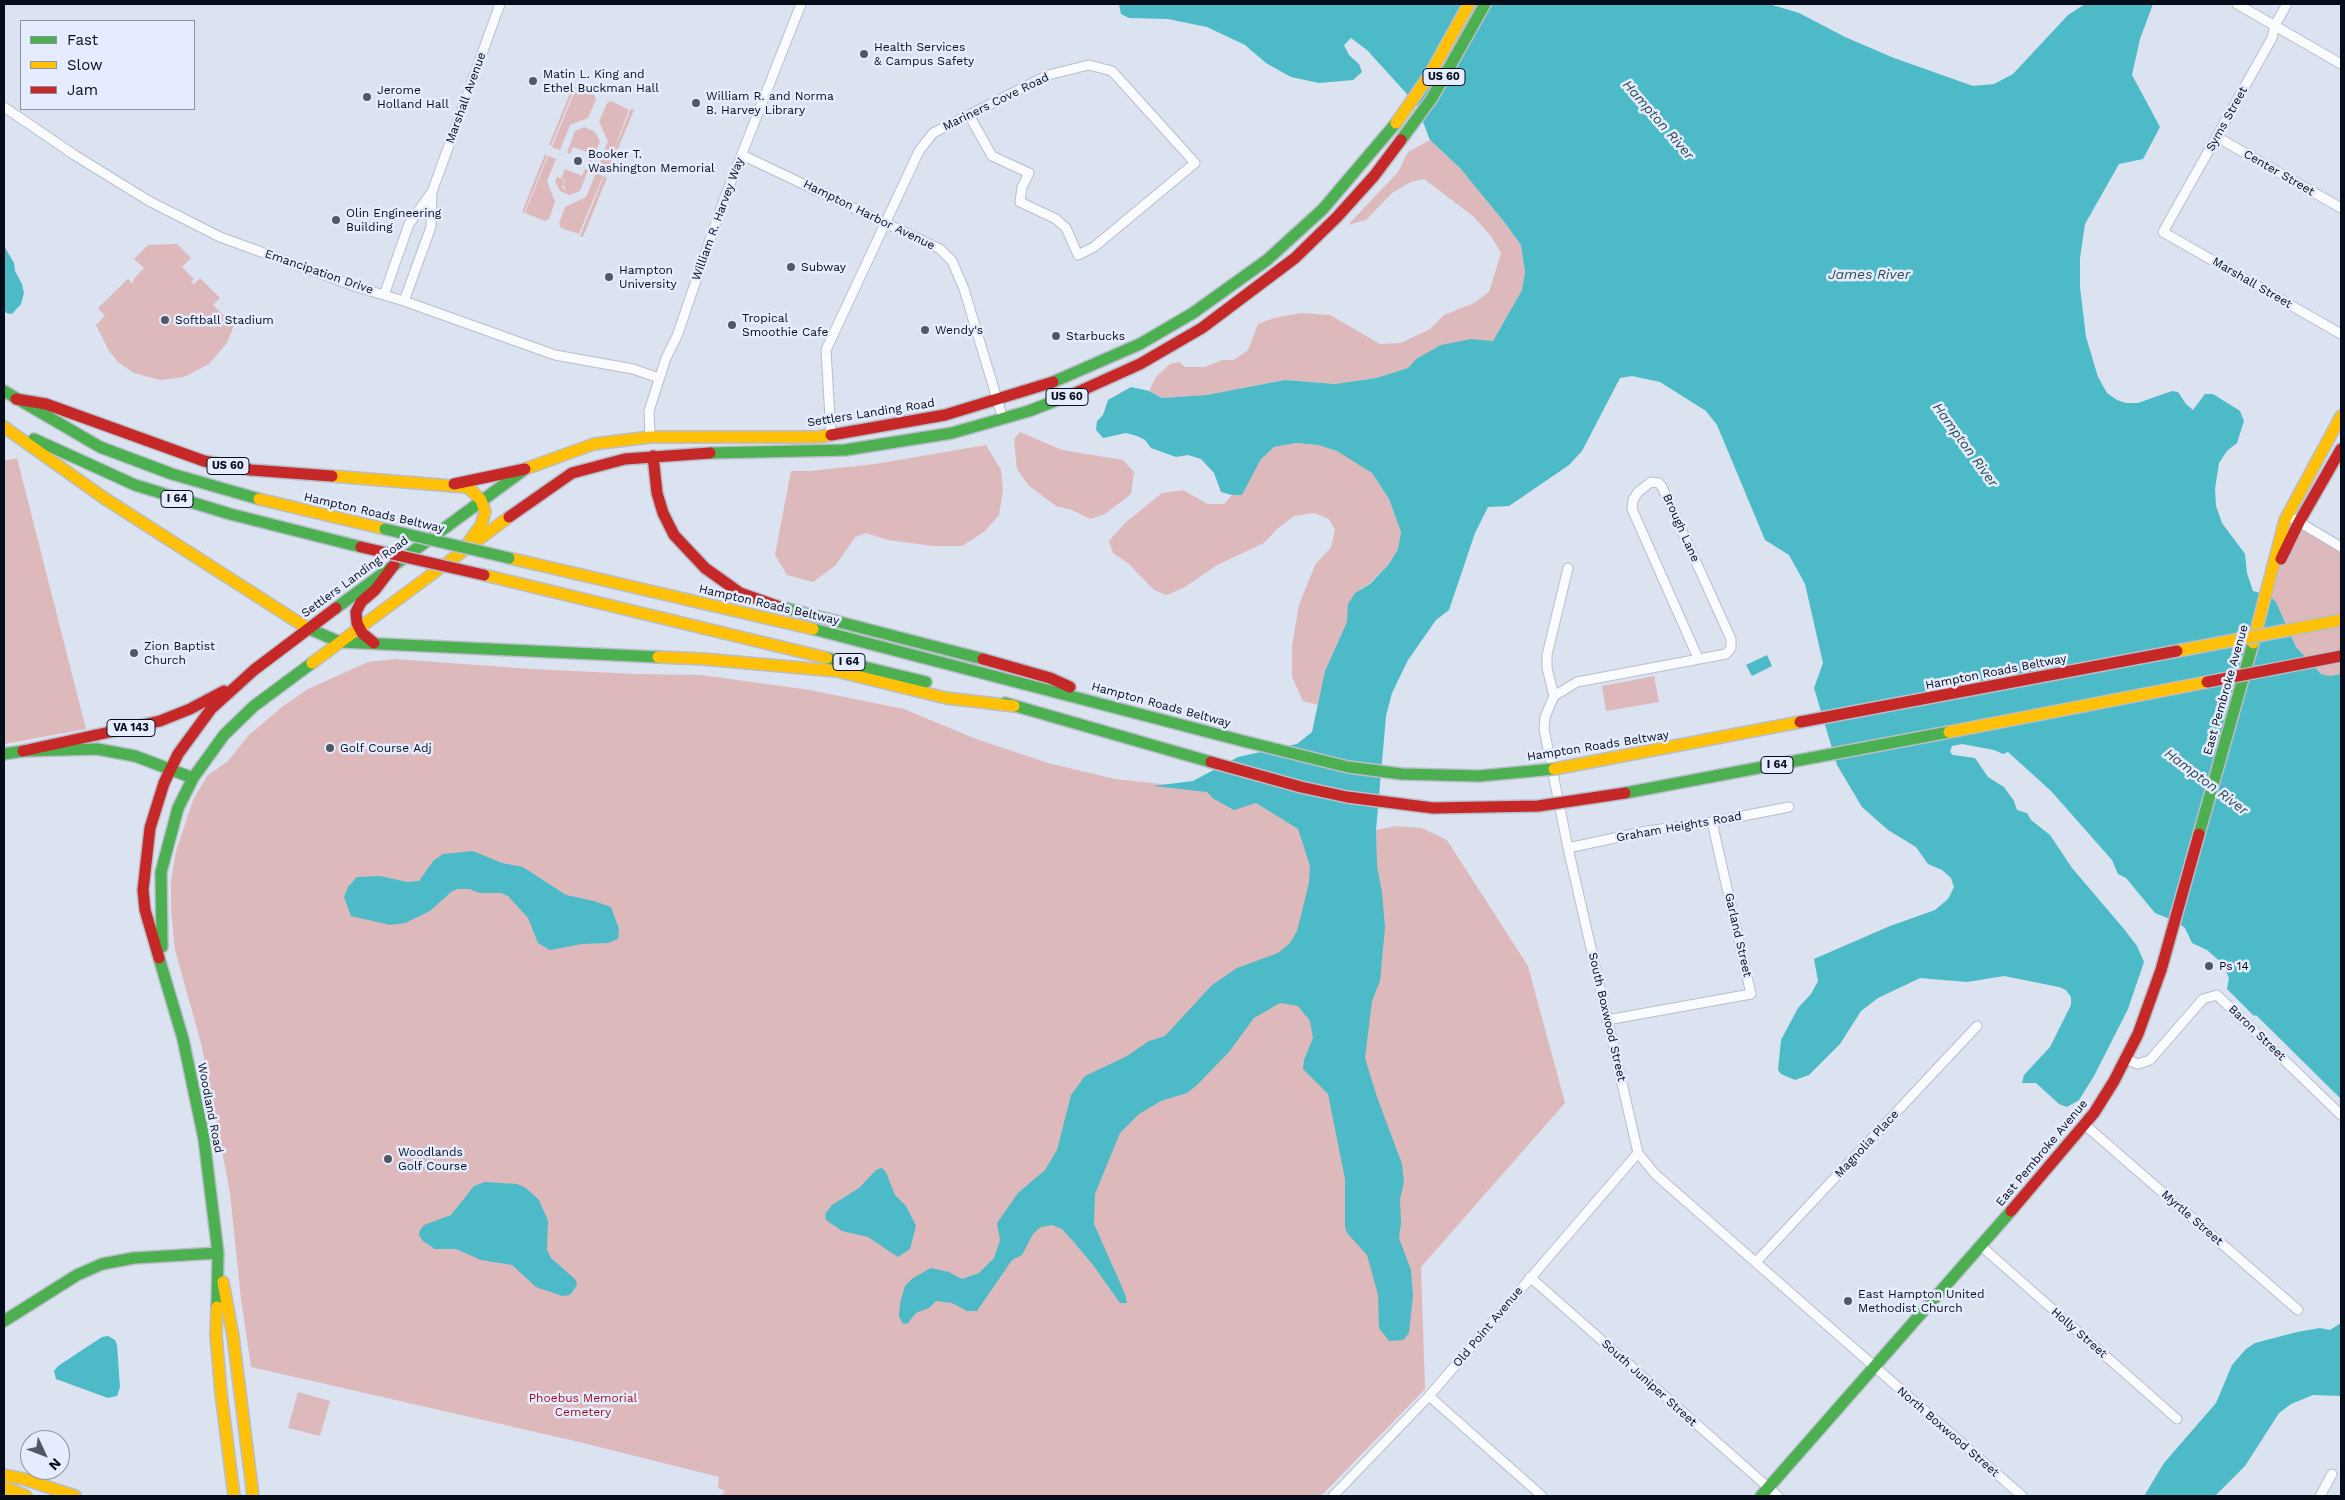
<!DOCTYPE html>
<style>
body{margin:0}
#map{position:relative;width:2345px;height:1500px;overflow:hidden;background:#dbe2f0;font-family:"Work Sans",sans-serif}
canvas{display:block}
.frame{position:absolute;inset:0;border:5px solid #060c19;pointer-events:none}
.legend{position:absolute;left:20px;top:20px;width:175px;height:90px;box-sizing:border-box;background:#e4ecfd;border:1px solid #8b92a2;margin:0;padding:6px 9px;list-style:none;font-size:15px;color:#060c19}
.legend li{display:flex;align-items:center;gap:10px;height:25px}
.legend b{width:25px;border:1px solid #8b92a2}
.north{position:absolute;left:20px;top:1430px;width:50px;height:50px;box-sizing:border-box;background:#e4ecfd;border:1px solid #8b92a2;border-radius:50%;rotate:133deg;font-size:14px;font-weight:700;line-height:20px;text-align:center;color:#060c19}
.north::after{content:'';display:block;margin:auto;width:18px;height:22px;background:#515764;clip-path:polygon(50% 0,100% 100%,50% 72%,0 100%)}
</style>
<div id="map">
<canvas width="2345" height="1500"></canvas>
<div class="frame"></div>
<ul class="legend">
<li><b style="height:6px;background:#4caf50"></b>Fast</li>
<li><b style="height:6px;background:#ffc107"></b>Slow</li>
<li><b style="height:6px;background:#c62828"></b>Jam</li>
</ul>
<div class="north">N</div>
</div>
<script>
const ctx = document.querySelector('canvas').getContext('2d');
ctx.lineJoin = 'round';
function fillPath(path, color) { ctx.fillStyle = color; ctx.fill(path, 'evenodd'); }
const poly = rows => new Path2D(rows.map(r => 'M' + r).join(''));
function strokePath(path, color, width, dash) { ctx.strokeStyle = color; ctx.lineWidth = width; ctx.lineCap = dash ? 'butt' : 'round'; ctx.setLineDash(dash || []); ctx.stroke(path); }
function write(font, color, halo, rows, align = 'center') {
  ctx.font = font + ' "Work Sans",sans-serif'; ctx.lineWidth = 5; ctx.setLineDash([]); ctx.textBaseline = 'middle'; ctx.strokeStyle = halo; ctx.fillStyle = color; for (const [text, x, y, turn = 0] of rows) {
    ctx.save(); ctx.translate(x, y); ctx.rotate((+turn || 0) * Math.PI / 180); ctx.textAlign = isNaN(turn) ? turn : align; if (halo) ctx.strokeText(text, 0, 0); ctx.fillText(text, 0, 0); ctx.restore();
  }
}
const green = poly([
 [573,86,575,87,551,146,549,145],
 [576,88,594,95,596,99,588,118,570,125,560,150,552,147],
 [611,101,629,110,607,168,631,109,634,110,609,170,598,166,608,141,599,122,607,103],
 [585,127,595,132,600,141,591,163,588,161,594,144,590,153,573,147,570,154,567,153,575,131],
 [1430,140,1460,168,1505,223,1521,245,1525,272,1522,290,1493,341,1471,339,1416,359,1408,368,1376,378,1335,384,1285,380,1206,395,1162,398,1149,391,1156,377,1170,364,1179,362,1185,367,1205,367,1222,360,1234,360,1248,350,1258,324,1274,318,1301,313,1330,315,1380,344,1401,343,1430,329,1444,315,1474,303,1489,292,1501,253,1491,236,1473,216,1424,179,1411,182,1392,193,1366,220,1348,225,1398,172,1408,152],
 [545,154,547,156,524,213,522,212],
 [548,156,556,159,547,181,555,202,549,219,545,221,525,213],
 [565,169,582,176,585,169,588,170,580,191,570,195,560,191,555,181,557,177,564,180,562,187,564,189,566,190,563,185,565,180,561,178],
 [596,173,603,176,579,234,561,228,559,223,565,207,586,197],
 [604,176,607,178,583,237,580,236],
 [177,244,191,258,182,267,194,279,191,282,194,284,200,278,220,298,213,305,234,325,227,343,209,364,184,377,160,380,134,373,118,362,109,351,96,325,105,316,98,308,128,279,133,284,133,280,144,268,134,259,148,245],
 [1020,432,1062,450,1123,460,1134,472,1131,494,1105,514,1090,519,1072,510,1056,506,1028,485,1017,469,1014,439],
 [1296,443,1318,445,1337,451,1356,461,1372,473,1389,499,1401,532,1398,549,1389,564,1369,584,1355,593,1349,604,1347,622,1325,671,1318,705,1303,701,1292,677,1292,646,1299,605,1315,565,1331,547,1335,530,1329,519,1314,513,1294,516,1278,528,1264,543,1217,565,1185,587,1167,595,1154,590,1129,564,1113,553,1109,541,1125,523,1162,493,1183,490,1208,504,1224,504,1232,495,1242,495,1261,458,1274,447],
 [986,445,1001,470,1003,490,999,515,985,531,962,546,933,546,888,540,866,533,855,537,836,565,813,582,787,575,775,555,791,471,810,471,875,464],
 [17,458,86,729,4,744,4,461],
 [2299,521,2341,546,2341,674,2329,676,2321,674,2296,647,2276,602,2270,596,2278,569],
 [395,659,532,669,636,674,701,675,810,690,904,709,976,739,1048,763,1115,779,1198,788,1256,803,1298,829,1376,854,1376,830,1397,826,1422,828,1447,840,1528,966,1565,1103,1421,1267,1425,1389,1321,1496,721,1496,725,1491,718,1488,719,1477,575,1441,251,1367,241,1299,230,1193,202,1047,175,950,171,910,171,882,176,851,193,800,207,776,228,761,248,736,282,707,308,689,368,662],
 [1654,676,1659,702,1606,711,1602,686],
 [298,1392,330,1401,320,1436,288,1428]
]);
const water = poly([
 [1119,4,1769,4,1799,13,1845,37,1894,58,1973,86,1994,84,2013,74,2068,15,2085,4,2153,4,2140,39,2132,75,2160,127,2143,159,2119,164,2085,224,2080,258,2080,287,2086,337,2098,377,2107,393,2117,400,2126,403,2138,403,2172,391,2178,392,2186,404,2193,410,2205,394,2213,394,2240,411,2244,421,2237,443,2227,451,2219,463,2215,489,2216,506,2222,523,2245,554,2247,573,2253,591,2270,596,2276,602,2296,647,2321,674,2329,676,2341,674,2341,1099,2256,1015,2254,1016,2227,989,2229,978,2223,964,2207,950,2192,943,2185,928,2177,922,2155,913,2126,878,2118,874,2112,860,2051,791,2008,752,2003,754,1994,750,1962,744,1952,746,1950,752,1953,755,1975,758,1988,777,2004,787,2014,801,2017,810,2027,813,2031,820,2050,835,2072,868,2124,929,2137,946,2144,962,2128,1009,2094,1076,2079,1100,2067,1107,2059,1104,2036,1083,2022,1083,2024,1075,2050,1047,2071,1005,2071,997,2066,990,2059,987,2004,976,1967,982,1920,978,1878,998,1861,1011,1840,1044,1809,1075,1795,1080,1781,1074,1778,1070,1781,1040,1798,1008,1811,994,1818,981,1814,959,1890,926,1935,910,1948,899,1954,887,1951,878,1942,870,1928,864,1916,847,1888,830,1862,807,1837,765,1814,688,1823,663,1805,584,1789,555,1765,540,1717,425,1706,411,1660,382,1632,376,1620,378,1582,451,1569,465,1509,506,1488,507,1475,533,1449,610,1436,620,1408,660,1392,693,1386,716,1376,830,1377,866,1382,892,1385,927,1380,981,1372,1001,1365,1058,1377,1097,1402,1164,1404,1182,1400,1199,1401,1223,1399,1238,1411,1270,1413,1295,1409,1333,1403,1340,1389,1341,1379,1328,1378,1295,1367,1255,1347,1233,1345,1227,1345,1179,1328,1094,1303,1069,1304,1060,1313,1038,1310,1021,1298,1006,1280,1003,1254,1018,1229,1052,1197,1085,1187,1093,1161,1101,1139,1114,1120,1133,1095,1194,1094,1224,1125,1294,1127,1303,1120,1303,1093,1265,1072,1240,1062,1229,1052,1225,1041,1227,1033,1234,1022,1255,1012,1260,977,1311,967,1311,952,1303,936,1301,929,1308,916,1313,907,1324,902,1323,899,1316,900,1303,905,1286,913,1278,931,1268,949,1272,962,1279,979,1273,994,1258,1000,1240,997,1223,1018,1193,1045,1170,1057,1150,1071,1095,1085,1076,1127,1056,1149,1041,1165,1036,1212,985,1237,968,1278,953,1290,943,1297,931,1309,883,1310,866,1298,829,1256,803,1234,810,1214,799,1207,792,1153,786,1193,781,1238,757,1297,744,1312,732,1325,671,1347,622,1348,604,1355,593,1370,584,1389,564,1398,549,1401,532,1389,499,1372,473,1337,451,1318,445,1296,443,1274,447,1261,459,1242,495,1232,495,1221,492,1214,473,1201,459,1188,455,1176,457,1151,448,1145,440,1137,436,1126,433,1103,438,1096,430,1097,421,1103,415,1108,400,1131,387,1149,391,1162,398,1206,395,1285,380,1335,384,1376,378,1408,368,1416,359,1441,345,1471,339,1493,341,1522,290,1525,272,1521,245,1505,223,1460,168,1430,140,1416,104,1367,50,1351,38,1344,45,1349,55,1359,64,1362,72,1353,80,1319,83,1291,77,1266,63,1245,45,1207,27,1168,19,1129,18,1121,14],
 [4,246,14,263,15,271,22,284,24,293,21,304,12,314,6,313,4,309],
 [1767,655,1772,666,1752,676,1746,665],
 [473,851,502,863,523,867,566,895,594,901,611,907,619,929,618,939,608,943,582,944,550,950,538,943,528,918,508,896,501,893,480,893,469,889,457,889,451,892,430,911,405,923,390,925,351,916,344,897,348,887,357,877,380,876,407,882,419,881,433,861,443,854],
 [882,1168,886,1172,895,1195,906,1206,916,1226,910,1249,898,1257,868,1237,842,1231,826,1220,825,1214,832,1205,859,1188,876,1170],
 [485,1182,517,1184,526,1188,539,1200,548,1221,547,1250,551,1258,576,1280,577,1285,570,1295,562,1296,536,1287,512,1265,481,1260,456,1249,435,1249,423,1241,419,1235,420,1230,424,1225,451,1215,474,1186],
 [2341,1323,2341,1396,2313,1395,2291,1404,2279,1413,2245,1466,2215,1496,2144,1496,2164,1463,2216,1403,2232,1365,2246,1349,2255,1343,2297,1332,2320,1328,2330,1330],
 [108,1336,115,1340,117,1345,120,1387,117,1396,108,1398,56,1379,54,1371,58,1366,102,1337]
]);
const street = poly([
 [2237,4,2341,64],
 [2287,4,2275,25,2272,38,2163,232,2341,334],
 [4,107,76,156,149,201,220,237,357,287,404,301,555,355,633,369,659,378],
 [2217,137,2341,208],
 [742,155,940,249,952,261,964,289,1003,419],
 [384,295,409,224,432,192,500,4],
 [404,301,431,227,432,192],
 [831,435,826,350,919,151,933,133,969,115,1048,75,1089,65,1112,71,1195,163,1094,247,1078,255,1066,228,1056,219,1020,202,1022,187,1029,173,992,156,969,115],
 [650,437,649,411,666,358,677,336,723,202,801,4],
 [2287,515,2341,547],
 [1568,568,1547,655,1547,668,1554,696,1545,717,1544,729,1568,848,1638,1153,1655,1174,2022,1496],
 [1554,696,1577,682,1726,654,1731,648,1731,639,1662,487,1659,483,1651,482,1638,492,1633,500,1632,509,1698,658],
 [1568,848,1647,831,1712,822,1789,807],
 [1607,1020,1751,994,1712,822],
 [2125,1059,2138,1064,2150,1060,2203,999,2217,995,2341,1115],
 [2085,1125,2298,1310],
 [1981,1246,2177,1419],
 [1756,1262,1977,1026],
 [1530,1277,1778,1496],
 [1429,1396,1542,1496],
 [1333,1496,1429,1396,1638,1153],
 [2320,1496,2332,1474]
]);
const fast = poly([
 [1401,140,1432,98,1485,4],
 [1053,382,1140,344,1193,313,1267,260,1323,209,1396,123],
 [4,391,100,447,172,474,259,499],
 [34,439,135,485,230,514,361,547],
 [710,453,845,450,952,433,1029,411,1078,392],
 [777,606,983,659],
 [336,608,525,469],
 [307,628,340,642,658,657],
 [813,629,1243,741],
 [827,658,926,682],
 [1005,703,1211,762],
 [4,754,23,751,97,749,135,756,193,778],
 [2199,834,2253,643],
 [162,947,161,872,178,808,193,778,224,735,254,706,312,663],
 [159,958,183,1039,204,1139,218,1253,217,1307],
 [4,1321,77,1275,102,1264,134,1258,218,1253],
 [1761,1496,2011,1211]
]);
const slow = poly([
 [1396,123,1429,76,1469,4],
 [4,427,104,498,307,628],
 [525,469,594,444,650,437,817,437,831,435],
 [332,476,465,487,471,490,481,500,485,512,481,525,463,550],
 [259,499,385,529],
 [509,558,813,629],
 [484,575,827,658],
 [2253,643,2285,520,2341,416],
 [658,657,703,659,836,671,946,698,1014,706],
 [312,663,509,517],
 [223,1282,233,1336,253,1496],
 [217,1307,216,1335,221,1393,234,1496],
 [4,1475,24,1479,75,1496],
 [4,1487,26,1496]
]);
const jam = poly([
 [1078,392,1140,364,1202,328,1295,258,1337,217,1374,176,1401,140],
 [16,399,46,404,204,461,251,470,332,476],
 [831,435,945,415,1053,382],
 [653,456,657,493,663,513,674,535,705,568,740,593,777,606],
 [454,484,525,469],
 [509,517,572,473,625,459,710,453],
 [2281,559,2299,522,2341,449],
 [374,643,362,633,357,623,356,612,361,602,375,590,394,565],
 [983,659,1050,678,1070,687],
 [23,751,160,721,190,709,224,691],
 [159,958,145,910,143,890,150,828,164,783,178,754,211,709,254,670,336,608],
 [2011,1211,2094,1113,2114,1081,2138,1034,2161,970,2199,834]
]);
const fastBridge = poly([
 [385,529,509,558],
 [1243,741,1348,767,1402,774,1479,776,1554,769],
 [1625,793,1949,732]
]);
const slowBridge = poly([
 [2177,651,2341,620],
 [1949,732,2207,682],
 [1554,769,1800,722]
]);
const jamBridge = poly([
 [361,547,484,575],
 [2207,682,2341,656],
 [1800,722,2177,651],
 [1211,762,1301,787,1347,797,1433,808,1538,806,1625,793]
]);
const markers = [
 [864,54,5,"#515764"],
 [533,81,5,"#515764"],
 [367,97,5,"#515764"],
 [696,103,5,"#515764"],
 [578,161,5,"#515764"],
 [336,220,5,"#515764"],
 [791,267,5,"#515764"],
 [609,277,5,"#515764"],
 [165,320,5,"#515764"],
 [732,325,5,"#515764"],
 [925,330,5,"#515764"],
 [1056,336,5,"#515764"],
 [134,653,5,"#515764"],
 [330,748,5,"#515764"],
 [2209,966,5,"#515764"],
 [388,1159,5,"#515764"],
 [1848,1301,5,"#515764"]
];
const shields = [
 [1444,77,42],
 [1067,397,42],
 [228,466,42],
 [177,499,32],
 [849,662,32],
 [131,728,48],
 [1777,765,32]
];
const shieldNames = [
 ["US 60",1444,77],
 ["US 60",1067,397],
 ["US 60",228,466],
 ["I 64",177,499],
 ["I 64",849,662],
 ["VA 143",131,728],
 ["I 64",1777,765]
];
const poiNames = [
 ["Health Services",874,47],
 ["& Campus Safety",874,61],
 ["Matin L. King and",543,74],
 ["Ethel Buckman Hall",543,88],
 ["Jerome",377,90],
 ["Holland Hall",377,104],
 ["William R. and Norma",706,96],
 ["B. Harvey Library",706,110],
 ["Booker T.",588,154],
 ["Washington Memorial",588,168],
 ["Olin Engineering",346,213],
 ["Building",346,227],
 ["Subway",801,267],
 ["Hampton",619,270],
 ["University",619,284],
 ["Tropical",742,318],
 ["Smoothie Cafe",742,332],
 ["Softball Stadium",175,320],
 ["Wendy's",935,330],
 ["Starbucks",1066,336],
 ["Zion Baptist",144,646],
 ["Church",144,660],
 ["Golf Course Adj",340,748],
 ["Ps 14",2219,966],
 ["Woodlands",398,1152],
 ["Golf Course",398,1166],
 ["East Hampton United",1858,1294],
 ["Methodist Church",1858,1308]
];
const streetNames = [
 ["Marshall Avenue",466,98,-70],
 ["Mariners Cove Road",996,102,-26],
 ["Syms Street",2227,119,-61],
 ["Center Street",2279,173,30],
 ["Hampton Harbor Avenue",869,215,26],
 ["William R. Harvey Way",718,219,-70],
 ["Emancipation Drive",319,272,19],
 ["Marshall Street",2252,283,30],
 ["Settlers Landing Road",871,413,-9],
 ["Hampton Roads Beltway",374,513,13],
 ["Brough Lane",1681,528,66],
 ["Settlers Landing Road",355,577,-36],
 ["Hampton Roads Beltway",769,605,13],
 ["Hampton Roads Beltway",1996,672,-11],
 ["East Pembroke Avenue",2226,690,-74],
 ["Hampton Roads Beltway",1161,705,15],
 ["Hampton Roads Beltway",1598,746,-9],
 ["Graham Heights Road",1679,827,-10],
 ["Garland Street",1738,935,77],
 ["South Boxwood Street",1607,1017,77],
 ["Baron Street",2257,1033,44],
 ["Woodland Road",210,1108,79],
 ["Magnolia Place",1867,1144,-47],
 ["East Pembroke Avenue",2042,1153,-50],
 ["Myrtle Street",2192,1218,41],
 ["Old Point Avenue",1488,1327,-50],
 ["Holly Street",2079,1333,41],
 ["South Juniper Street",1649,1383,42],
 ["North Boxwood Street",1948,1432,41]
];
const parkNames = [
 ["Phoebus Memorial",583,1398],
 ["Cemetery",583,1412]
];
const waterNames = [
 ["Hampton River",1658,120,49],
 ["James River",1869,275],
 ["Hampton River",1965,445,54],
 ["Hampton River",2206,782,37]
];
fillPath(green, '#deb9bc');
fillPath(water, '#4cbac7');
strokePath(street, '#b8becc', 11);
strokePath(fast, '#b8becc', 14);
strokePath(slow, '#b8becc', 14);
strokePath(jam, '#b8becc', 14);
strokePath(street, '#fafbfd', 9);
strokePath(fast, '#4caf50', 11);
strokePath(slow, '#ffc107', 11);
strokePath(jam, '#c62828', 11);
strokePath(fastBridge, '#b8becc', 14, []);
strokePath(slowBridge, '#b8becc', 14, []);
strokePath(jamBridge, '#b8becc', 14, []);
strokePath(fastBridge, '#4caf50', 11);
strokePath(slowBridge, '#ffc107', 11);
strokePath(jamBridge, '#c62828', 11);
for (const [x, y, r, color] of markers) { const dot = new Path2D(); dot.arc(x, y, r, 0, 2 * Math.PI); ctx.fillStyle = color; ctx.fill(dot); strokePath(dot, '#e4ecfd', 2); }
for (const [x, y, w] of shields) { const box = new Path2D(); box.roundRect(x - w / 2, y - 8.5, w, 17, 4); ctx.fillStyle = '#e4ecfd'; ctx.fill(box); strokePath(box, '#060c19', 1); }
write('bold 11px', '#060c19', null, shieldNames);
write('12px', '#060c19', '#e4ecfd', poiNames, 'left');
write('12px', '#060c19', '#e4ecfd', streetNames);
write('12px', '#9c0e1e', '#e4ecfd', parkNames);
write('italic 14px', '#2f4c4f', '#e4ecfd', waterNames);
</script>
